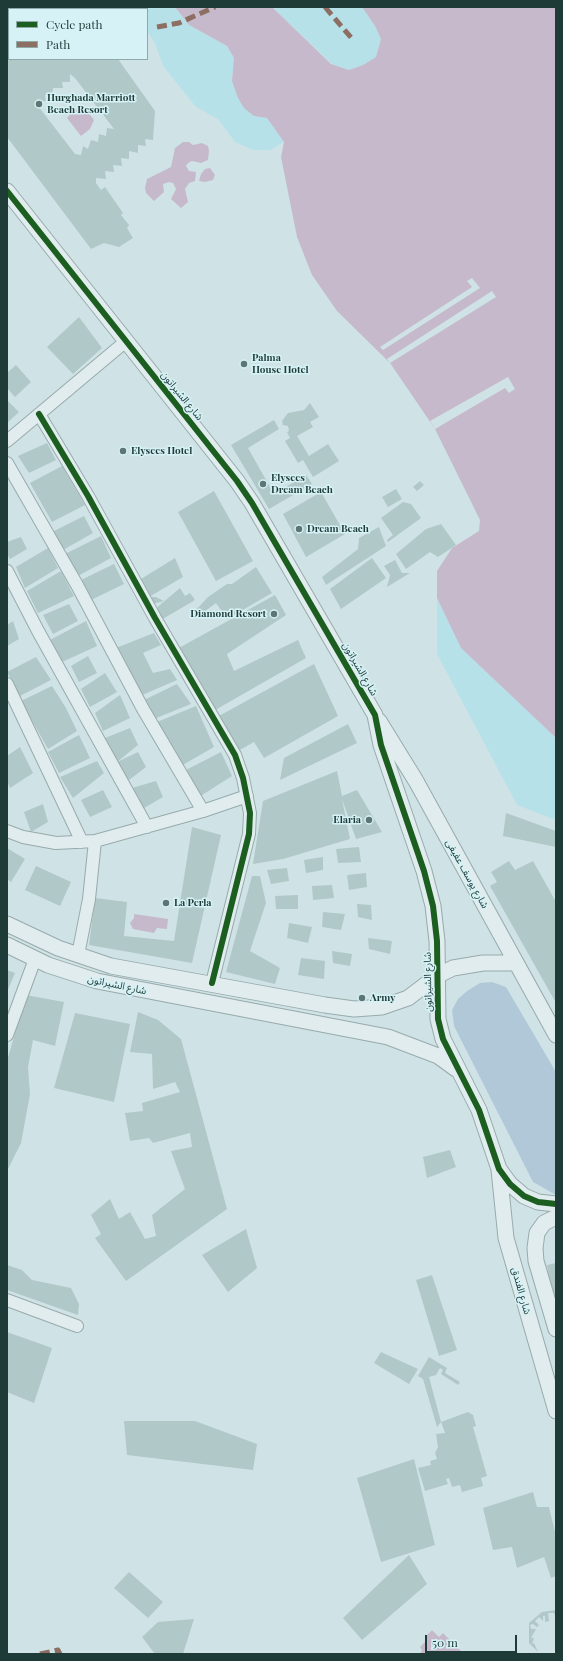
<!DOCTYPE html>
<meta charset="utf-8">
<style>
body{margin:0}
#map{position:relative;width:563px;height:1661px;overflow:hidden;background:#cfe3e6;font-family:"Playfair Display",serif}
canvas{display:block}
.frame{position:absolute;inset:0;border:8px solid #1f3b38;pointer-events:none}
.legend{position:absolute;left:8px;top:8px;width:140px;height:52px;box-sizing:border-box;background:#d6f2f6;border:1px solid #8da9aa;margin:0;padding:5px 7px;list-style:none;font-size:12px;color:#1f3b38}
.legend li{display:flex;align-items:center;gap:8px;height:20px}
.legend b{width:20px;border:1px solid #8da9aa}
.scale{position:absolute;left:425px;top:1635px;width:92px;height:18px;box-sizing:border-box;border:2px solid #1f3b38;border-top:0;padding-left:5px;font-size:12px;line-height:14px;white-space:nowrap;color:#1f3b38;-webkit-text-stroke:3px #d6f2f6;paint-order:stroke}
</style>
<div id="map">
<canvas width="563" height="1661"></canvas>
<div class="frame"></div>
<ul class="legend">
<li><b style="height:5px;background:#1b5e20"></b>Cycle path</li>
<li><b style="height:5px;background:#8d6e63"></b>Path</li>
</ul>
<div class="scale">50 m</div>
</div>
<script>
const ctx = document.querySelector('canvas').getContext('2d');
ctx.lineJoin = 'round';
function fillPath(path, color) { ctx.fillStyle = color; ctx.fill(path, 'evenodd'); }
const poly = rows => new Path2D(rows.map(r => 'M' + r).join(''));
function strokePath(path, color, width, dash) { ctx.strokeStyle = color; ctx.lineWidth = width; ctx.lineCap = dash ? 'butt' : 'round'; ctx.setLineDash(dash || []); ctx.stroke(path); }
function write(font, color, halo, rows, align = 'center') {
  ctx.font = font + ' "Playfair Display","Noto Sans Arabic",serif'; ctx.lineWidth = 3; ctx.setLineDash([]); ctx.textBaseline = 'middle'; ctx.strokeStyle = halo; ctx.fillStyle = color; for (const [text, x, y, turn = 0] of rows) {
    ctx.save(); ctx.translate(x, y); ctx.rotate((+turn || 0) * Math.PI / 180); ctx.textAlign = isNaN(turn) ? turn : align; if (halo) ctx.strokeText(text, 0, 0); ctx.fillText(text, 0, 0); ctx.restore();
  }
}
const green = poly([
 [492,982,506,987,556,1072,556,1195,533,1182,454,1026,452,1010,458,999,467,991,480,983]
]);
const sand = poly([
 [110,7,175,7,189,25,227,46,234,58,232,81,254,116,267,118,284,142,270,150,253,150,235,142,218,119,196,107,163,66,155,43,147,31,147,9,112,9],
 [272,7,362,7,375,26,381,39,376,57,363,65,349,70,332,64],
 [437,598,461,648,556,738,556,820,517,805,437,654]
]);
const water = poly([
 [175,7,272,7,331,64,349,70,363,65,376,57,381,39,375,26,362,7,556,7,556,738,461,648,437,598,437,571,452,548,479,531,480,520,435,429,390,363,337,311,312,275,297,237,281,157,284,142,267,118,254,116,244,108,238,98,232,81,234,58,227,46,189,25],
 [75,109,87,111,94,120,90,129,81,136,67,118],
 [183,142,189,142,193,145,202,143,208,146,209,151,208,160,201,163,192,161,188,163,186,166,189,171,196,172,195,181,189,183,185,189,188,202,181,208,171,199,176,189,173,183,169,182,163,184,164,192,154,201,146,193,145,188,147,179,171,167,175,148],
 [210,168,215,175,213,180,205,182,199,181,201,174,205,169],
 [134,914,168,919,167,929,157,928,154,933,133,929,130,923,134,918],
 [432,1630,439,1637,443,1633,464,1654,420,1654,422,1650,420,1647,427,1640,426,1636]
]);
const pier = poly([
 [472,278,480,288,383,350,380,347,472,287,467,281],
 [492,291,496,297,390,363,387,359],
 [508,377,515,389,509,393,505,388,435,429,430,421]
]);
const building = poly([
 [27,7,53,7,54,9,24,9],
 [9,21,9,59,118,59,155,111,153,140,145,139,146,146,138,145,138,153,129,151,129,159,121,158,122,166,113,165,114,172,105,171,106,179,96,178,96,183,101,190,105,187,123,213,121,215,129,225,127,228,133,238,119,247,104,243,91,249,7,137,7,22],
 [70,74,75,78,114,129,107,128,106,136,99,134,98,142,91,140,88,149,83,146,81,155,75,154,38,106,38,101,46,101,45,95,52,95,53,88,63,88,62,82,70,82],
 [79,317,102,348,73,374,47,347],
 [16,365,31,382,15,397,7,388,7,373],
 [7,400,19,412,7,423],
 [310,403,319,417,310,422,313,427,297,436,309,456,328,444,339,461,313,477,303,460,298,463,285,441,290,438,287,432,289,431,288,426,283,425,282,421,288,413,304,410],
 [274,420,279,429,248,448,274,494,306,475,312,484,269,509,231,445],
 [47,443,56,460,29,473,18,456],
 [62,466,85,505,52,522,30,483],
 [420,481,424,485,417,491,413,487],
 [396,489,402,499,388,507,382,497],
 [214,491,253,561,216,581,178,512],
 [321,492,345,534,306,557,283,514],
 [403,502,411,504,421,518,388,542,387,540,393,535,381,518],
 [84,516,93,533,63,550,54,531],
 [441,524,456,545,438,557,430,552,406,569,396,554,426,529],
 [379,527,386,546,326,585,322,577,358,549,359,538],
 [101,536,111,558,76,577,65,554],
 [21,537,27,549,10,559,7,554,7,542],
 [48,548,58,568,25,588,16,567],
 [175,558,183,577,149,597,141,579],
 [372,558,386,578,341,609,330,589],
 [395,560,402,573,410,573,387,587,390,575,384,566],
 [114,564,124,584,89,601,79,581],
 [256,567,272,593,227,619,216,603,200,615,196,610,208,597,227,584,232,584],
 [61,571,74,596,38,613,27,591],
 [180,588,185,596,190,593,195,600,161,620,154,610],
 [275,595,286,615,227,654,234,671,298,640,306,658,210,713,177,649],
 [149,597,156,597,164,601,152,604],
 [69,604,78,621,53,634,43,615],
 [13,621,19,639,7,646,7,625],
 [86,621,97,646,62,662,48,641],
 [154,633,161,645,143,653,153,673,170,669,177,680,140,696,116,648],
 [88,656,97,673,79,682,71,666],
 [36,657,51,680,20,696,7,672],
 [314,664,338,716,264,758,254,742,238,751,217,717],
 [105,673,117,692,90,707,81,689],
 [177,684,191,704,154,719,144,700],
 [52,686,66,708,77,731,48,749,21,701],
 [120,695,130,718,103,731,95,713],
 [196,706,214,747,181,766,157,722],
 [348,724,357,743,280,780,284,758],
 [130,728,138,745,117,762,138,752,146,767,129,780,117,762,105,738],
 [79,735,90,758,59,773,48,752],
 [20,747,33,773,10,788,7,781,7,756],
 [221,752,232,776,199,797,184,771],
 [97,761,104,773,73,798,60,777],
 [337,771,342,796,357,790,382,832,356,839,342,799,350,839,283,859,253,864,263,801],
 [156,781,163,797,144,808,132,788],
 [103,790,112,807,90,817,81,800],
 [43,804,48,822,31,832,24,812],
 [506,813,556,831,556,847,503,836],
 [192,827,221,835,192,963,89,945,95,898,127,902,124,936,174,941],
 [359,847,361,862,338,863,336,849],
 [7,848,25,859,11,882,7,879],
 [323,857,323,870,306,873,304,860],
 [509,861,515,870,533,861,556,902,556,1003,490,886,497,882,491,872],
 [36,866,71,882,60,906,25,890],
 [287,868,289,881,271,884,267,870],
 [366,873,367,887,349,890,347,875],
 [252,876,260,876,266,903,250,951,280,968,275,984,226,972],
 [332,885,334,898,313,900,312,886],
 [298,895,298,909,276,909,275,896],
 [357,904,371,905,372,920,358,917],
 [323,912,345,914,341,930,322,927],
 [289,923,312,927,308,943,287,938],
 [368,938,392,941,390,954,369,949],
 [332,951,352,954,350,966,333,963],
 [301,958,325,961,324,979,298,975],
 [7,970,15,973,7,992],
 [26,995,64,1002,55,1046,33,1040,28,1067,30,1094,21,1143,7,1171,7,1061],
 [138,1012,158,1020,181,1039,227,1209,126,1281,95,1238,101,1234,91,1215,110,1199,119,1219,130,1212,145,1239,156,1236,152,1215,185,1189,171,1151,192,1147,190,1133,153,1143,149,1138,130,1141,125,1113,143,1111,142,1103,180,1092,175,1082,153,1089,152,1054,130,1052],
 [75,1013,130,1024,114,1102,54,1088],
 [450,1150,456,1167,427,1178,423,1157],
 [246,1229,257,1268,228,1292,202,1255],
 [556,1263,556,1294,552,1295,547,1265],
 [7,1265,22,1270,32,1280,71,1288,79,1304,78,1315,7,1290],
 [432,1275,457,1350,439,1356,416,1280],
 [7,1332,52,1348,34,1403,7,1392],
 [381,1352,418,1369,409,1384,374,1363],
 [429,1357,447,1368,445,1373,460,1382,458,1385,441,1374,443,1370,440,1368,436,1375,429,1377,441,1422,437,1427,423,1379,418,1376],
 [468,1412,473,1415,476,1426,473,1427,487,1476,481,1478,483,1486,462,1492,460,1485,452,1487,449,1478,446,1479,448,1484,425,1491,418,1468,431,1465,430,1461,437,1459,435,1453,438,1447,436,1434,445,1433,441,1422],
 [124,1421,195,1421,257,1444,253,1470,127,1455],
 [414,1459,435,1545,381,1562,357,1478],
 [533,1492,537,1507,549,1507,556,1536,556,1576,551,1578,544,1557,517,1568,512,1547,493,1550,483,1508],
 [409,1555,427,1584,362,1640,343,1618],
 [129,1572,163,1602,148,1618,114,1588],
 [556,1610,556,1618,554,1613,548,1613,549,1621,545,1622,545,1616,543,1616,543,1621,539,1617,535,1621,539,1625,537,1627,533,1624,530,1625,531,1629,536,1629,531,1638,534,1638,532,1644,534,1643,538,1652,529,1643,529,1623,542,1612],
 [194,1619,183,1654,155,1654,142,1637,158,1622]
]);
const minor = poly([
 [39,414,88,496,155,618,235,755,243,778,250,813,249,834,212,983],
 [7,441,125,342],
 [7,463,77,585,143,709,203,811],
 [7,571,38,631,147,827],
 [7,684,82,842],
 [7,831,23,837,56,843,95,841,203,811,247,796],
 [78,955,89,899,95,841],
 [7,1035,35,959],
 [7,1300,77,1326]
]);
const tertiary = poly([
 [7,191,237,481,252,503,375,715,381,745,424,871,433,906,437,941,438,1019,443,1039,479,1110,499,1169,510,1184,524,1196,538,1202,556,1204],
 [379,721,416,781,556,1035],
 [7,924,58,948,111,966,325,1005,354,1009,382,1007,408,998,437,976,453,968,483,963,516,963],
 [7,945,48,965,97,981,388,1037,438,1056,456,1069],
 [499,1170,506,1238,556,1411],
 [556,1217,544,1223,537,1233,535,1248,536,1261,556,1329]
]);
const quiet = poly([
 [325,7,354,41],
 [157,27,179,23,215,7],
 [40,1654,58,1650,60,1654]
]);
const cycleway = poly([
 [7,191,237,481,252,503,375,715,381,745,424,871,433,906,437,941,438,1019,443,1039,479,1110,499,1169,510,1184,524,1196,538,1202,556,1204],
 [39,414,88,496,155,618,235,755,243,778,250,813,249,834,212,983]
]);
const markers = [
 [39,104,4,"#5d7675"],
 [244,364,4,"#5d7675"],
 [123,451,4,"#5d7675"],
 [263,484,4,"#5d7675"],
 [299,529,4,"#5d7675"],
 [274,614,4,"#5d7675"],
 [369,820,4,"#5d7675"],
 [166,903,4,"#5d7675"],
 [362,998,4,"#5d7675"]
];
const poiNames = [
 ["Hurghada Marriott",47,98],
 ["Beach Resort",47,110],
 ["Palma",252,358],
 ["House Hotel",252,370],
 ["Elysees Hotel",131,451],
 ["Elysees",271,478],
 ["Dream Beach",271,490],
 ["Dream Beach",307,529],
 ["Diamond Resort",266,614,"right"],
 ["Elaria",361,820,"right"],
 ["La Perla",174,903],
 ["Army",370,998]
];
const streetNames = [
 ["شارع الشيراتون",182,396,51],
 ["شارع الشيراتون",360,669,60],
 ["شارع يوسف عفيفى",467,874,61],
 ["شارع الشيراتون",428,982,-91],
 ["شارع الشيراتون",117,985,12],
 ["شارع الفندق",521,1291,74]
];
fillPath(green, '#b1c8d9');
fillPath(sand, '#b7e1e9');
fillPath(water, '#c6b9cb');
fillPath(pier, '#cfe3e6');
fillPath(building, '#b0c8c7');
strokePath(minor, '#98aaab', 14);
strokePath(tertiary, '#98aaab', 17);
strokePath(minor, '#e0ecee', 12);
strokePath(tertiary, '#e0ecee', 15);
strokePath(quiet, '#8d6e63', 5, [10, 5]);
strokePath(cycleway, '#1b5e20', 6);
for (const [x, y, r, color] of markers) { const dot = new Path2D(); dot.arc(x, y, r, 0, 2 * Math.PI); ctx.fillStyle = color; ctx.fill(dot); strokePath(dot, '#d6f2f6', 1.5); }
write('bold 10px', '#1f3b38', '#d6f2f6', poiNames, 'left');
write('10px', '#1f3b38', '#d6f2f6', streetNames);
</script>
